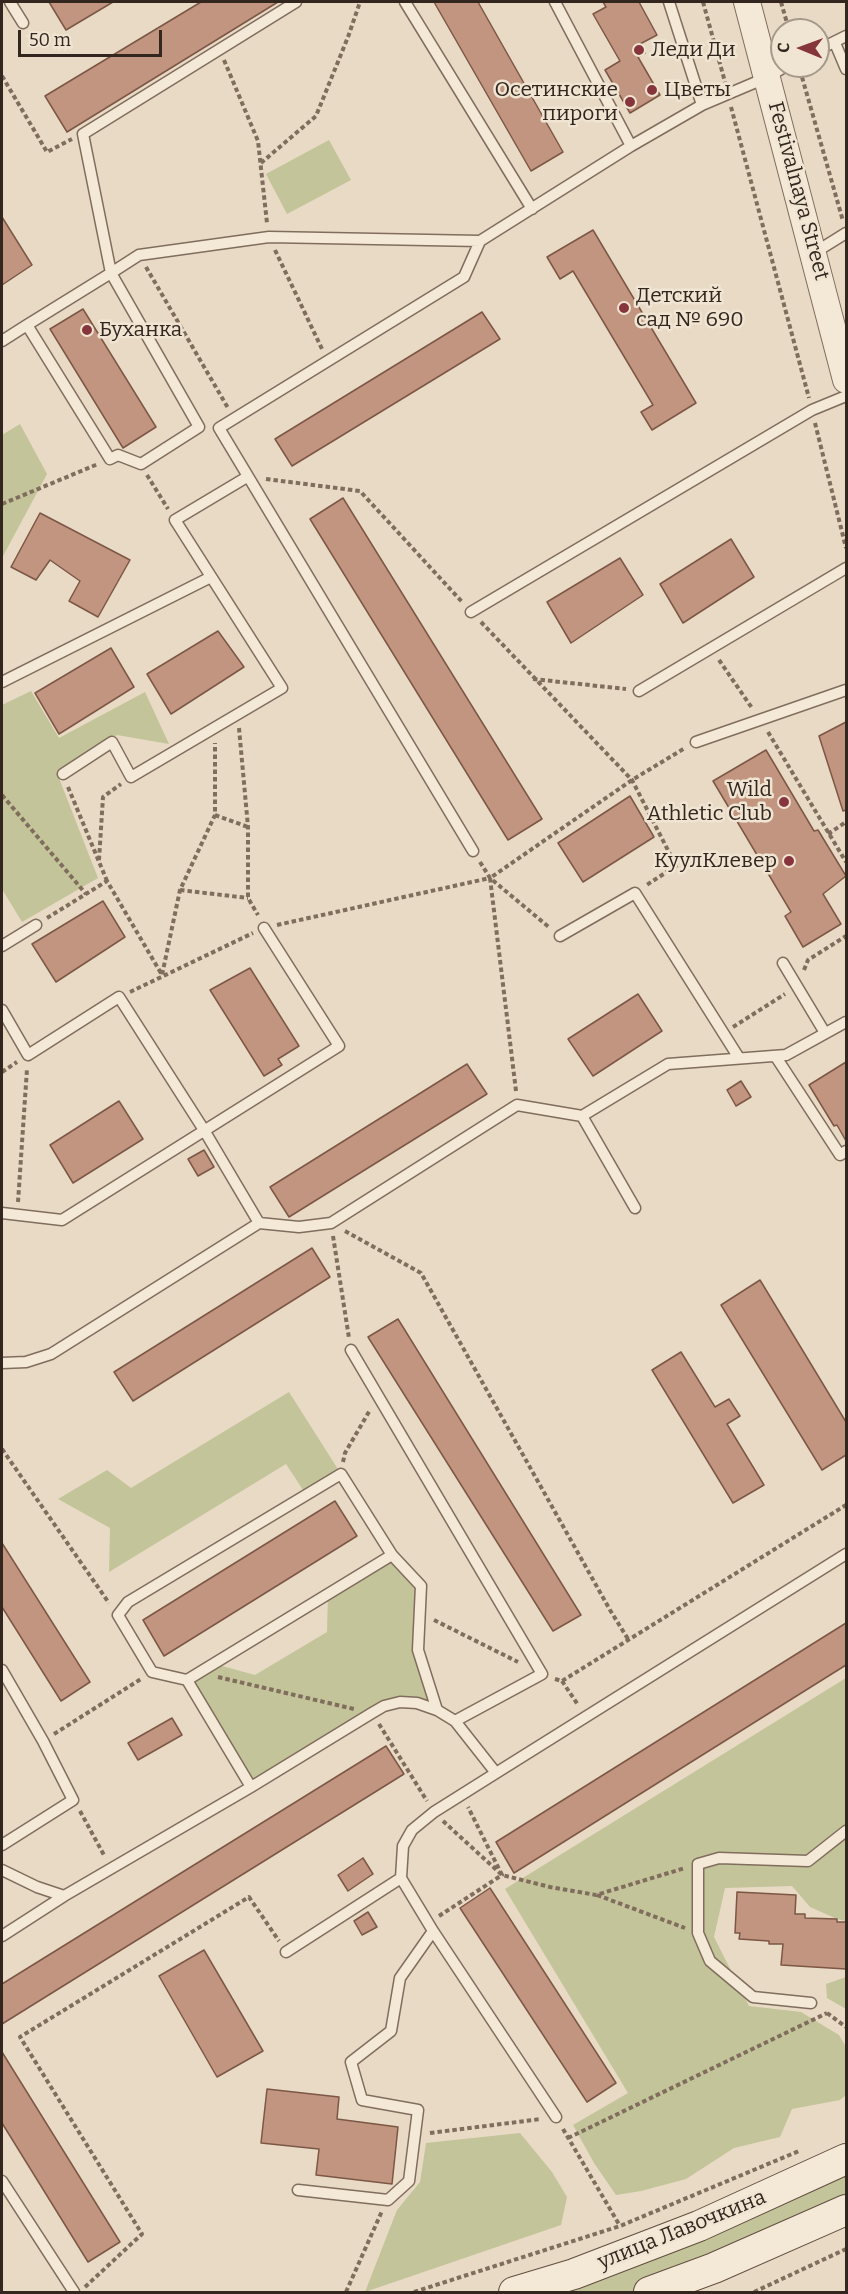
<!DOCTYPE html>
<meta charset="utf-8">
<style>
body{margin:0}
#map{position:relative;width:848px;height:2294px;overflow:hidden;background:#e8dac4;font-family:Bitter,serif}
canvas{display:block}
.frame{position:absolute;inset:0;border:3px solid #32261f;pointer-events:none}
.north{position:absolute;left:770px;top:18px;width:60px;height:60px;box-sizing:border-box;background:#f0e5d2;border:2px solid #a4998a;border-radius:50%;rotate:271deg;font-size:16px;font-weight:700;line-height:24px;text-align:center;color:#32261f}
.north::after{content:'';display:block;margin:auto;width:21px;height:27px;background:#87353c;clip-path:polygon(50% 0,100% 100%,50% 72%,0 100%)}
.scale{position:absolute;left:18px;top:30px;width:144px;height:27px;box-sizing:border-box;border:3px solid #32261f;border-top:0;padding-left:8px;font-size:18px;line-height:21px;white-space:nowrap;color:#32261f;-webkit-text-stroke:4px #f0e5d2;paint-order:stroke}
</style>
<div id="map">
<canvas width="848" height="2294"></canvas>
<div class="frame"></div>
<div class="north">С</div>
<div class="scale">50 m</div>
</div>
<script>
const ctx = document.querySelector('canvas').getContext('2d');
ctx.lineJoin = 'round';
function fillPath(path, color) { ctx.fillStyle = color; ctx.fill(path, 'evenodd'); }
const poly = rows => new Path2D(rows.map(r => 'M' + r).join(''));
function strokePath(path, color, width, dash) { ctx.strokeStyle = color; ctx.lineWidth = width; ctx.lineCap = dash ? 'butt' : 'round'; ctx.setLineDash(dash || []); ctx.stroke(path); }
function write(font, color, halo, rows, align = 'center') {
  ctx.font = font + ' Bitter,serif'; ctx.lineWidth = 5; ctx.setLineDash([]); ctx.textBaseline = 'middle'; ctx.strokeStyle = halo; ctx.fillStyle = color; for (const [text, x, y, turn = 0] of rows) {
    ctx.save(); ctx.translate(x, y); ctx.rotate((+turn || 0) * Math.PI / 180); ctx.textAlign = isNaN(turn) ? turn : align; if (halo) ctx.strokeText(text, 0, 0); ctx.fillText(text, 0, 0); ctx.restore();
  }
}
const green = poly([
 [329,140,351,180,287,214,266,174],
 [20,424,47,474,2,558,2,435],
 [31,691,59,738,145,692,169,744,117,735,57,773,98,878,22,922,2,889,2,705],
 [289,1392,341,1474,305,1493,286,1464,109,1572,110,1528,58,1499,107,1470,131,1488],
 [392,1555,421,1586,418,1650,437,1710,400,1702,251,1787,187,1680,215,1664,255,1675,327,1632,328,1594],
 [846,1678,846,1921,837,1919,810,1907,792,1886,725,1888,714,1937,749,2006,801,2012,839,2035,846,2047,846,2095,840,2100,792,2109,780,2137,734,2148,686,2179,641,2191,616,2195,594,2163,573,2125,628,2093,505,1889],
 [846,1977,846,2009,827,1998,826,1984],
 [520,2133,552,2172,567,2197,561,2225,365,2292,397,2210,420,2182,426,2143],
 [846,2159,846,2210,649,2292,514,2292]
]);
const building = poly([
 [49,2,113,2,66,30,49,2],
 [201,2,278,2,67,132,45,96,201,2],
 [434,2,478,2,563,152,531,171,434,2],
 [603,2,639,2,657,35,640,44,645,53,638,57,660,95,630,113,605,70,620,61,593,14,606,7,603,2],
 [2,217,32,265,2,285,2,217],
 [593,230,696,403,652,430,641,412,653,405,573,271,560,279,547,257,593,230],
 [83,309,156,427,123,448,50,329,83,309],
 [482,312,500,339,292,466,275,439,482,312],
 [343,498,542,819,508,840,310,519,343,498],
 [40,513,130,560,98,617,69,601,80,581,50,560,36,580,11,567,40,513],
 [731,539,754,577,683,623,660,584,731,539],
 [620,558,643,595,571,643,547,602,620,558],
 [218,631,244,667,171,714,147,674,218,631],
 [111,648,134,687,59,734,35,693,111,648],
 [846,722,846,810,843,811,819,736,846,722],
 [766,750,814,831,818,830,846,876,823,894,841,924,803,947,785,916,791,912,713,781,766,750],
 [630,796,654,837,583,882,558,843,630,796],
 [103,901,125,937,56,982,32,944,103,901],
 [250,968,299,1046,278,1059,282,1065,264,1076,210,990,250,968],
 [638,994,662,1031,593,1076,568,1039,638,994],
 [846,1062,846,1141,837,1125,834,1126,809,1085,846,1062],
 [467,1064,487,1094,289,1217,270,1187,467,1064],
 [741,1081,751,1097,736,1106,727,1090,741,1081],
 [119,1101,143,1139,73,1183,50,1145,119,1101],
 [204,1150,214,1167,198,1176,188,1159,204,1150],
 [312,1248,330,1277,133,1401,114,1372,312,1248],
 [760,1280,846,1422,846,1455,822,1470,721,1305,760,1280],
 [398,1319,581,1615,553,1631,368,1337,398,1319],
 [681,1352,715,1407,729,1399,740,1416,727,1424,764,1485,733,1503,652,1370,681,1352],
 [335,1501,357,1536,164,1656,143,1620,335,1501],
 [2,1543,90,1682,61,1701,2,1607,2,1543],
 [846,1623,846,1665,514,1873,496,1842,846,1623],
 [172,1718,182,1735,138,1760,128,1743,172,1718],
 [386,1746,404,1774,2,2024,2,1984,386,1746],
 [363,1858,373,1874,348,1891,338,1875,363,1858],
 [490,1888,616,2083,587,2102,460,1908,490,1888],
 [737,1892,796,1895,795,1914,805,1914,805,1918,837,1919,837,1922,846,1922,846,1969,781,1965,783,1944,769,1944,769,1941,739,1939,740,1933,735,1933,737,1892],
 [368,1912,377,1927,362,1935,354,1921,368,1912],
 [204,1950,263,2051,217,2077,159,1976,204,1950],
 [2,2052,120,2242,88,2262,2,2123,2,2052],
 [267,2089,339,2097,337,2119,398,2127,392,2184,316,2175,319,2149,261,2143,267,2089]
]);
const path = poly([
 [703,2,725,82],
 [781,2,789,30],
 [224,60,258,141,267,223],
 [800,70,843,221],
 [2,76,47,152,72,139],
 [731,107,809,398],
 [261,163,316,116,348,37,360,2],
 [275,250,322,349],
 [146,267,228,408],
 [815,423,846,548],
 [147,475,168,509],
 [266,479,360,491,463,603],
 [2,504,98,464],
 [481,622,632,780,676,866,645,886],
 [719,660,752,708],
 [533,679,626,689],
 [239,728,248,827,248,898,258,915],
 [768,732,846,862],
 [68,787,107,881],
 [2,795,86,894],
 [215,815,248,827],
 [828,834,846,822],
 [99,860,103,797,121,784],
 [480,862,490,878,550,928],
 [180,890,248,898],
 [47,918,107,881,162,975,180,890,215,815,215,743],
 [277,925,490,878],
 [804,970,808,960,846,936],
 [130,992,253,933],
 [733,1027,785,994],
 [2,1072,17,1062],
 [516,1091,490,878,632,780,685,748],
 [18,1202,27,1069],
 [345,1231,421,1273,610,1610,628,1639],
 [333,1236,349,1338],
 [2,1449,109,1603],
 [343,1462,345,1453,370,1410],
 [434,1620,518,1662],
 [218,1677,354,1709],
 [555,1679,562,1681,846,1505],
 [562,1681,578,1705],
 [379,1724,427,1801],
 [54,1734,141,1679],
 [80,1811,105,1857],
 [443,1821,502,1875,550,1887,596,1895,685,1868],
 [597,1895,685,1928],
 [439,1916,502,1875,468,1807],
 [827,2013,846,2027],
 [563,2129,620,2226],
 [430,2133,541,2119],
 [568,2138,827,2013],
 [85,2287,142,2234,20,2037,249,1897,279,1941],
 [346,2292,382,2211],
 [414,2292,620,2226,799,2151],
 [754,2292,846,2249]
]);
const service = poly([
 [10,2,23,23],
 [296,2,83,134,111,273,139,255,269,237,480,241],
 [405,2,532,209],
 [555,2,631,146],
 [669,2,702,105],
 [835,43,846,69],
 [818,50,846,36],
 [814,253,846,233],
 [111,273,199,427,141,464,118,455,110,459,27,325,111,273],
 [2,341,27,325],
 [471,612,812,410,846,396],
 [2,682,211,577],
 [639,691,846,568],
 [696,742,846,690],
 [63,774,112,742,131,777,282,688,175,520,247,477],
 [473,851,219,428,464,277,480,241,631,146,702,105,768,77,786,66],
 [560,936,635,893,739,1058],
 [2,946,36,925],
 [783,963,825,1033],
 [2,1010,28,1055,119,997,204,1130,259,1223],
 [776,1057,840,1155,846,1151],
 [582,1116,635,1208],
 [2,1213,62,1220,339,1046,264,928],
 [351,1350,542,1674,455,1721],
 [2,1363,26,1362,51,1354,259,1223,299,1227,331,1223,517,1105,582,1116,668,1064,786,1055,846,1022],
 [392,1555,187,1680,152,1672,118,1615,128,1602,341,1474,392,1555,421,1586,418,1650,437,1710],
 [2,1670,43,1741,73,1800,2,1845],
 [187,1680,251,1787],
 [2,1870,37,1887,64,1896,251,1787,372,1713,384,1706,400,1702,417,1703,437,1710,455,1721,496,1773,846,1554],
 [433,1931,556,2117],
 [2,1936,64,1896],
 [286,1952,401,1878],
 [811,2003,753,1997,710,1961,698,1933,698,1864,719,1858,808,1861,846,1831],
 [2,2181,74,2292],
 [298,2190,388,2200,409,2181,418,2110,362,2100,351,2062,391,2031,400,1978,433,1931,401,1878,403,1846,412,1830,434,1812,496,1773]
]);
const tertiary = poly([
 [747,2,846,380]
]);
const secondary = poly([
 [514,2292,574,2274,699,2226,846,2159],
 [649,2292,714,2268,846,2210]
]);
const markers = [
 [639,50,6,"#87353c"],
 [652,90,6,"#87353c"],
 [630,102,6,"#87353c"],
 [624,308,6,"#87353c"],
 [87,330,6,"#87353c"],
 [784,802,6,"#87353c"],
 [789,861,6,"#87353c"]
];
const poiNames = [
 ["Леди Ди",651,50],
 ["Осетинские",618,90,"right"],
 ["пироги",618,114,"right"],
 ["Цветы",664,90],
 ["Детский",636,296],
 ["сад № 690",636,320],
 ["Буханка",99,330],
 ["Wild",772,790,"right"],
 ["Athletic Club",772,814,"right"],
 ["КуулКлевер",777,861,"right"]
];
const streetNames = [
 ["Festivalnaya Street",798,191,75],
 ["улица Лавочкина",682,2230,-22]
];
fillPath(green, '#c3c499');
fillPath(building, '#c1957f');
strokePath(building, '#7c5746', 1.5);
strokePath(service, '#806d5d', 13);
strokePath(tertiary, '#806d5d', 28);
strokePath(secondary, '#624e40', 32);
strokePath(path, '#806d5d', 4, [4.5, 3]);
strokePath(service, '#f4e8d6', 10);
strokePath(tertiary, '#f4e8d6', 26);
strokePath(secondary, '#f4e8d6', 30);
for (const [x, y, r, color] of markers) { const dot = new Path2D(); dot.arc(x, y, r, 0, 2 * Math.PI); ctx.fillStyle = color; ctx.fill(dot); strokePath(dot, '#f0e5d2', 2); }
write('21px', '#32261f', '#f0e5d2', poiNames, 'left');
write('21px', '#32261f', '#f0e5d2', streetNames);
</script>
